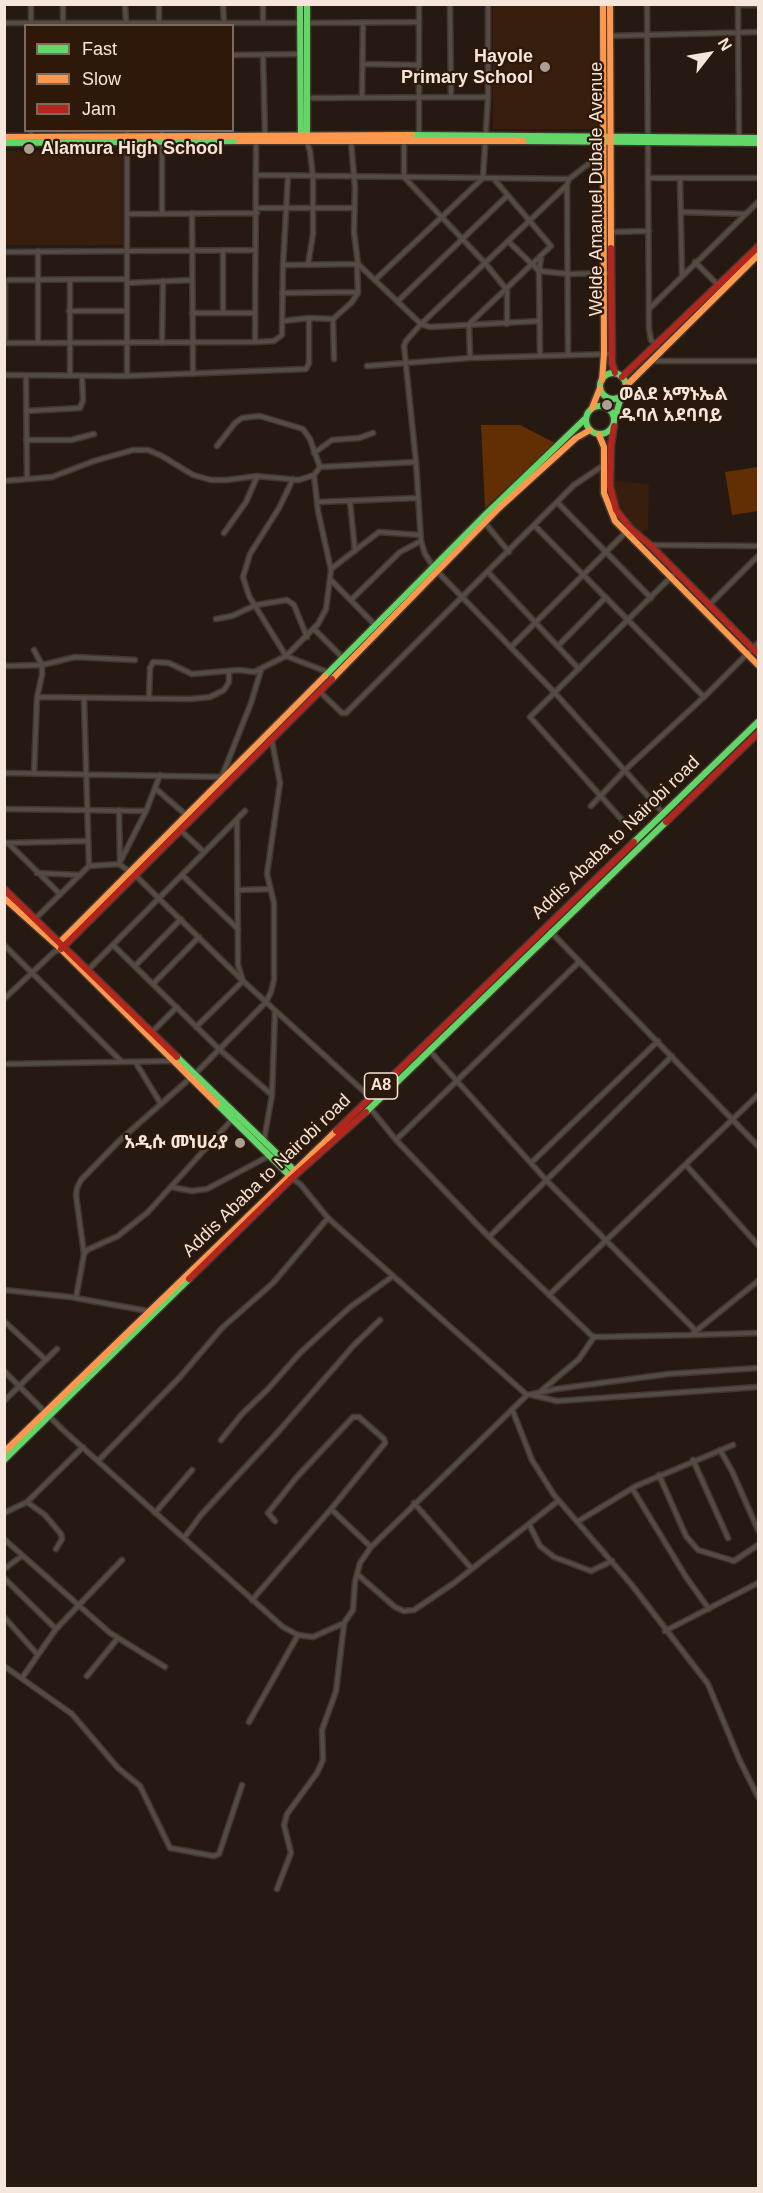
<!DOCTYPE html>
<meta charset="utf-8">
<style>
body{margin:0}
#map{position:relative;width:763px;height:2193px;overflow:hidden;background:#261911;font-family:Helvetica,sans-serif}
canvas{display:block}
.frame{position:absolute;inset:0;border:6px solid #f5e5db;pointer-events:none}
.legend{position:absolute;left:24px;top:24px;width:210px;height:108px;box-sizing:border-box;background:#2e1809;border:2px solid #7e6a5d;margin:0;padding:8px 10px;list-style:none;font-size:18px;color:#f5e5db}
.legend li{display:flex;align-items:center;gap:12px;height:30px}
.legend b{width:30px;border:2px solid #7e6a5d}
.north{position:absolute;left:679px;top:24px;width:60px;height:60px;-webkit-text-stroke:4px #2e1809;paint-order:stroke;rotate:59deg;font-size:16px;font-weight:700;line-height:24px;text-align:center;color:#f5e5db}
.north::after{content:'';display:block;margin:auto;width:21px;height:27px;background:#f5e5db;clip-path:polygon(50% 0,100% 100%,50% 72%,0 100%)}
</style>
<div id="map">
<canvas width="763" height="2193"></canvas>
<div class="frame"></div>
<ul class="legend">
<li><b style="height:8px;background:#63d668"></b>Fast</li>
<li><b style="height:8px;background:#ff974d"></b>Slow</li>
<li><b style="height:8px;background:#b3261e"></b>Jam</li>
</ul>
<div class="north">N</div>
</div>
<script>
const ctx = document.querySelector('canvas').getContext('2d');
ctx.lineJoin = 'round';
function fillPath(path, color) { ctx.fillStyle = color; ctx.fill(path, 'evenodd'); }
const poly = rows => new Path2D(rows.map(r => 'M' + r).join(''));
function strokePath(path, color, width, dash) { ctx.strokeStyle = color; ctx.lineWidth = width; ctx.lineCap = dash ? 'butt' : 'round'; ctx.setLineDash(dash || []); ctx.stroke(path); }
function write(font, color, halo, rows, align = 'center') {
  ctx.font = font + ' Helvetica,"Noto Sans Ethiopic",sans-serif'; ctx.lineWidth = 4.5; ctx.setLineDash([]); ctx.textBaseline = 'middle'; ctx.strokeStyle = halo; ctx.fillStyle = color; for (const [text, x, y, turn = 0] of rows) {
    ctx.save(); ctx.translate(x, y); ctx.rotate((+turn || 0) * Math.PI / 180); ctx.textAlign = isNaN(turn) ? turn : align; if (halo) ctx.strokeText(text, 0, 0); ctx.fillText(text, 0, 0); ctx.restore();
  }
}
const built = poly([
 [493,5,597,5,598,129,493,129],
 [5,151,123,153,123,245,5,245],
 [612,481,647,484,649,486,648,529,640,533,636,532,620,513,615,503]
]);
const green = poly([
 [481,425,520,425,555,443,485,508],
 [758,467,758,511,732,515,725,472]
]);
const street = poly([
 [31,4,31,25],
 [125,4,126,25],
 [223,4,224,25],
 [263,4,263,23],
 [419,4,419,136],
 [450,4,451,96],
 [647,4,649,329,651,340,657,346],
 [738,5,739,139],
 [738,5,758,5],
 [4,23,301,23],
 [63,23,63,4],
 [159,23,159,4],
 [307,23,418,22],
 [609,36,758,32],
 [232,55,301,54],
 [263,55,265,136],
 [363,64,419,65],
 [307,98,488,97],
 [362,98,363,23],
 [127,130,127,376],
 [162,130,162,214],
 [404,140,404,177,485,263,507,290,507,324],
 [351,141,355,188,354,232,358,264,421,324,430,327,539,321],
 [307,142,310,151,313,177,313,234,308,265],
 [31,143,31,130],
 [604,152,569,179,567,185,421,324,406,341,404,346,416,462,421,541,425,554,434,568,555,693,663,813],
 [257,175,569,179],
 [648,178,758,178],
 [680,179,682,274],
 [567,186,568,355],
 [257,208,354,208],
 [681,212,746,214],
 [192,213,193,374],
 [127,214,257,213],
 [612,232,649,231],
 [508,241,539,271,569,274,612,273],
 [223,250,223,313],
 [38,251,38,343],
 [4,252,255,250],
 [695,262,719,286],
 [283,265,288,176],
 [376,279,483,178,488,97,488,4],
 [4,280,127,279],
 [5,280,5,343],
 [127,283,192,280],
 [282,293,358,292],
 [398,301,507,196],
 [650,308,758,202],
 [69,311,127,311],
 [192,313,255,313],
 [309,318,333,319,351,303,358,293,357,265],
 [333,319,334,359],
 [255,342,274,341,282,335,283,265,358,264],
 [4,343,255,342,256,142],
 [162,343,163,281],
 [540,355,539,271,541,258],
 [470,358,469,324,551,246,494,179],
 [651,361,758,361],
 [367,366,470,358,612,354],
 [4,375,127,376,306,369,309,363,309,318,283,321],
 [26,376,27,479],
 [70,376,70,280],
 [26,411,80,408,83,400,82,376],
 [26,440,71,440,94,434],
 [217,446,235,423,242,418,260,416,303,429,310,439,320,467],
 [314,453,332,440,359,438,373,433],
 [293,479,279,508,250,554,243,577,249,596,286,656,330,673],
 [4,481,52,477,94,461,133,450,148,450,162,456,193,475,211,480,227,480,257,476,299,480,314,475,320,467,416,462],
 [350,501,355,551],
 [317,502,418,498],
 [557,502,651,598],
 [485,523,509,552],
 [535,526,704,697],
 [224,533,246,502,257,477],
 [651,545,758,546],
 [331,569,379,532,420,535],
 [488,572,579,669],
 [331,580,375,625],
 [352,599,400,552,421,541],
 [708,606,758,556],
 [216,619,232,616,256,605,287,600,294,605,307,637],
 [314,629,343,658],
 [558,646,606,597],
 [511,647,625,533],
 [4,666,42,665,75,657,135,660],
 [320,692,342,713,346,713,574,485,604,465],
 [37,697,190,699,210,697,224,690,229,682,229,671],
 [149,698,150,668,153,662,169,663,192,674,239,670,254,672,286,656,318,624,326,609,331,570,318,511,314,475],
 [84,699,89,866,119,864,136,876,243,981,371,1098],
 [4,773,225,777],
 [34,773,37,697,42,675,42,665,34,650],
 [222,776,251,703,261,670],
 [155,788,186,815],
 [653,802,632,821,627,823,623,821,530,717,676,572],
 [591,806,625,770,704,697,758,643],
 [4,809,146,811],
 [119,810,120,861],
 [176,826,204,852],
 [4,843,88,841],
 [9,844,60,894],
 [119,864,146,811,160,775],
 [37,873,80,875],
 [182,875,238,929],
 [238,890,270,889],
 [36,918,89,866],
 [550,931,758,1146],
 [4,945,122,1062],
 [113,945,219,1049,272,1095],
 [135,966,181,919],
 [87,971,245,811],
 [153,984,199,937],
 [4,999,54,952,61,949],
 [196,1027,243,981,238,965,237,819],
 [152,1032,177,1007],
 [429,1050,547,1181,696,1331],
 [136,1063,161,1104],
 [4,1064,174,1061],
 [370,1108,396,1140,489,1237,591,1335,596,1337,691,1335,758,1281],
 [264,1140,272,1095,275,1011],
 [396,1140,579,962],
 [531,1163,658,1041],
 [686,1165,758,1245],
 [171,1187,192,1191,207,1189,269,1156],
 [489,1237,672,1056],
 [84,1254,76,1195,77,1188,81,1180,120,1140,195,1074,266,1002,271,992,274,980,274,903,267,874,280,783,272,741],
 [4,1290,70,1297,148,1311],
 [549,1295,758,1095],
 [76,1298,84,1254,87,1250,118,1236,148,1212,237,1114],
 [4,1321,46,1360],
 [691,1335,758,1333],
 [4,1371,62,1429,283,1627,298,1635,313,1637,344,1623,353,1610,355,1582,360,1563,371,1547,527,1395,328,1218,301,1185,292,1178],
 [541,1391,579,1359,594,1337],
 [527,1395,556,1389,668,1374,758,1368],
 [532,1395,557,1401,758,1387],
 [4,1401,57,1349],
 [512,1409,532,1460,554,1495,631,1584,708,1684,740,1761,758,1797],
 [221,1440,242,1414,268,1389,300,1353,349,1308,393,1276],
 [720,1450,732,1471,758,1530],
 [693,1460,728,1538],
 [98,1461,180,1377,222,1328,273,1283,328,1218],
 [659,1475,686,1536,698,1550,734,1561,758,1545],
 [632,1488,686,1577,709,1609],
 [27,1502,45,1515,61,1534,62,1539,56,1549],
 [414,1503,472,1569],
 [331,1509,371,1547],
 [4,1513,27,1502,83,1447],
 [155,1513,192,1470],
 [577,1522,636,1486,733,1445],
 [529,1524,540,1546,554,1557,591,1571,612,1561],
 [184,1538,201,1515,278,1432,354,1345,380,1320],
 [4,1539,110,1633,165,1667],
 [4,1569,22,1556],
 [357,1574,395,1607,404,1611,414,1610,454,1583,558,1501],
 [4,1578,56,1629],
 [252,1600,331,1509,385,1443,384,1439,359,1417,353,1417,296,1478,268,1513,275,1521],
 [4,1617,38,1655],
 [665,1631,758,1583],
 [4,1666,72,1714,118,1768,140,1786,170,1848,214,1856,219,1854,242,1785],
 [87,1676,118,1638],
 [22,1678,56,1629,122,1560],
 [249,1722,298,1635],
 [277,1889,291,1853,284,1825,287,1814,317,1773,323,1760,322,1730,336,1691,344,1624]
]);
const fast = poly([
 [300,4,301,137],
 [307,4,307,138],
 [412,135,758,138],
 [523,141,758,143],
 [4,143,239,141],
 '600 386a13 13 0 1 1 26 0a13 13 0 1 1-26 0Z',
 '586 420a14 14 0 1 1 28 0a14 14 0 1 1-28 0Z',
 [615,418,621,397],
 [325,676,483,517,586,418],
 [634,842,758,722],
 [177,1057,297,1173],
 [217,1104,291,1177],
 [366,1112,666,822],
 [4,1460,189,1279]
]);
const slow = poly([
 [610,4,611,248],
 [4,137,412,135],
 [239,141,523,141],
 [602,380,604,354,603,4],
 [626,386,758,255],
 [592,408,600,388],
 [599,435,604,447,604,493,615,521,758,665],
 [332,679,499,508,576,438,590,430],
 [4,898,61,949,217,1104],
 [57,945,325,676],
 [4,1452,336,1131]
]);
const jam = poly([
 [611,248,612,363,615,373],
 [622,377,758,247],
 [614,426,611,445,610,486,616,510,631,529,650,545,758,654],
 [666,822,758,733],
 [4,889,177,1057],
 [61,949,332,679],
 [336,1131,634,842],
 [189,1279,292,1178,366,1112]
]);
const markers = [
 [545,67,6,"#ad9e94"],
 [29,149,6,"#ad9e94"],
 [607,405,6,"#ad9e94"],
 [240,1143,6,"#ad9e94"]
];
const shields = [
 [381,1086,33]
];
const shieldNames = [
 ["A8",381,1086]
];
const poiNames = [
 ["Hayole",533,57],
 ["Primary School",533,78],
 ["Alamura High School",41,149,"left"],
 ["ወልደ አማኑኤል",619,395,"left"],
 ["ዱባለ አደባባይ",619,416,"left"],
 ["አዲሱ መነሀሪያ",228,1143]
];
const streetNames = [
 ["Welde Amanuel Dubale Avenue",597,189,-90],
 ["Addis Ababa to Nairobi road",616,838,-44],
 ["Addis Ababa to Nairobi road",267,1176,-44]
];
fillPath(built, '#381e0c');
fillPath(green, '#622f04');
strokePath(street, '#413631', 7);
strokePath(fast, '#413631', 9);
strokePath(slow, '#413631', 9);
strokePath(jam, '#413631', 9);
strokePath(street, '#554b45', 4);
strokePath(fast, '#63d668', 6);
strokePath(slow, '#ff974d', 6);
strokePath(jam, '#b3261e', 6);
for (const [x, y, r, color] of markers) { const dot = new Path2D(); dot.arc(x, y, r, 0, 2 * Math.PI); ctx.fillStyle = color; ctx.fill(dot); strokePath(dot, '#2e1809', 2); }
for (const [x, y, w] of shields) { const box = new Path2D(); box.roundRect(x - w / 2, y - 13, w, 26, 4.5); ctx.fillStyle = '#2e1809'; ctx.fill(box); strokePath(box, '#f5e5db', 1.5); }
write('bold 16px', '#f5e5db', null, shieldNames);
write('bold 18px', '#f5e5db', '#2e1809', poiNames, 'right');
write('18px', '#f5e5db', '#2e1809', streetNames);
</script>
